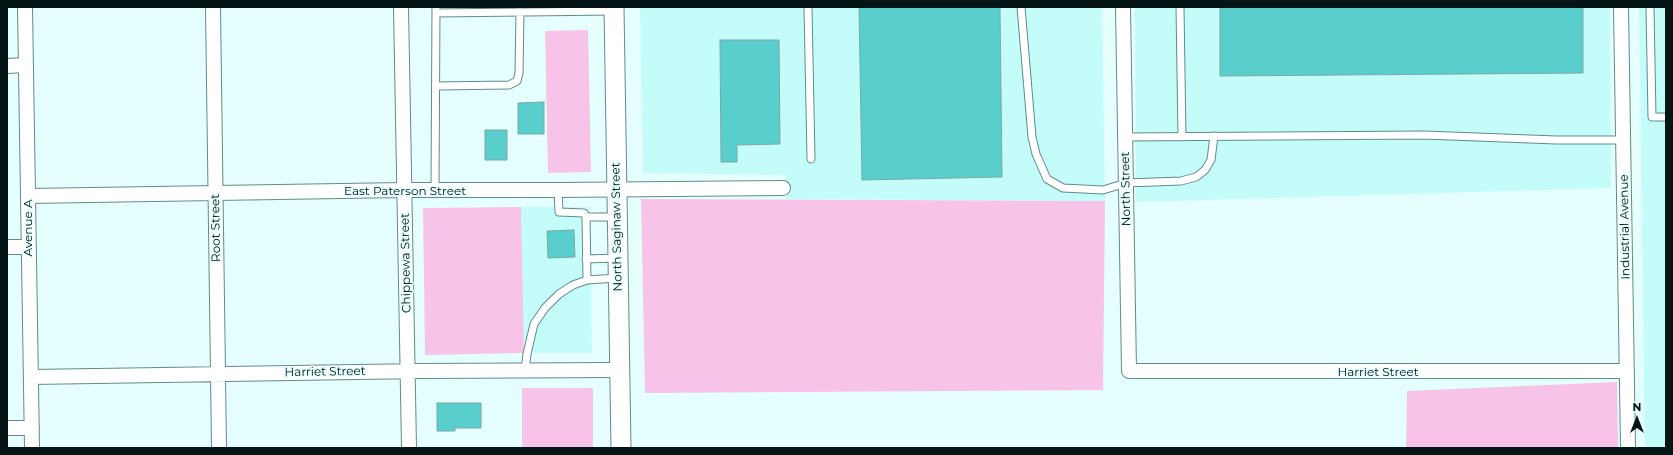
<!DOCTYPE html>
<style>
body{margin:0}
#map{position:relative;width:1673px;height:455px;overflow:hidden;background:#e4fffe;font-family:Montserrat,sans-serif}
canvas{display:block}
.frame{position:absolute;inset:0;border:8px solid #051515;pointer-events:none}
.north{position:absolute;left:1617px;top:399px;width:40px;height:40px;-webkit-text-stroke:3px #e4fffe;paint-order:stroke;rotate:0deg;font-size:11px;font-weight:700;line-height:16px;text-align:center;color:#051515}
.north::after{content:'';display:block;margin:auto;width:14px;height:18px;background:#051515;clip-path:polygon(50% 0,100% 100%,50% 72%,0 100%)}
</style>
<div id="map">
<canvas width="1673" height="455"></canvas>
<div class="frame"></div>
<div class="north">N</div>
</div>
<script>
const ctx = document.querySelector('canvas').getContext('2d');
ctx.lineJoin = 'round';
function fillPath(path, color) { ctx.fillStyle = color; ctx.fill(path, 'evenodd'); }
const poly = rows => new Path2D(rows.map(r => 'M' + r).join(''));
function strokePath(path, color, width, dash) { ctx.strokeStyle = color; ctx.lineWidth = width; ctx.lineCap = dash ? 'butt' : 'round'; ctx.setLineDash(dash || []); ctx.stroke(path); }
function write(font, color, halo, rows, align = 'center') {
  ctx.font = font + ' Montserrat,sans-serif'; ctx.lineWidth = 3; ctx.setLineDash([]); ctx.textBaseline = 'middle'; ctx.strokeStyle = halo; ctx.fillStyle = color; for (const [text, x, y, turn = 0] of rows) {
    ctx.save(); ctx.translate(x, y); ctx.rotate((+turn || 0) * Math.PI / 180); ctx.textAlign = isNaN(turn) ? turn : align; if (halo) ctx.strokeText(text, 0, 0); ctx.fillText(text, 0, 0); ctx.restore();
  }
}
const built = poly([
 [640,7,1102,7,1105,201,786,199,786,175,643,173],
 [1135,7,1610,7,1611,188,1136,202],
 [1639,7,1666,7,1666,448,1645,448],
 [521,207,590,207,592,353,524,353]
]);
const green = poly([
 [588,30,591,172,548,173,545,31],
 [641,199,1105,201,1103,390,645,393],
 [521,207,524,353,425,355,423,208],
 [1617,382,1618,448,1406,448,1407,391],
 [522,388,593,388,593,448,522,448]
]);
const building = poly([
 [859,7,1000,7,1002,177,862,180,859,7],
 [1220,7,1583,7,1583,73,1220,76,1220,7],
 [720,40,779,40,780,144,737,145,737,162,721,162,720,40],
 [544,102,544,134,518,134,518,103,544,102],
 [485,130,507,130,507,160,485,160,485,130],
 [574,230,575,257,548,258,547,231,574,230],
 [437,403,481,403,481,428,455,428,455,431,437,431,437,403]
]);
const service = poly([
 [808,7,811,159],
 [1021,7,1032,137,1036,154,1047,179,1063,188,1103,190,1126,183,1181,181,1196,177,1205,170,1211,160,1214,136],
 [1180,7,1182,137],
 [1650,7,1652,117,1666,117],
 [436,13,614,11],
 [436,86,509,85,517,81,519,73,520,12],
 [1125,137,1424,135,1556,140,1624,140],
 [435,190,436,7],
 [558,190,559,212,584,213,586,217,587,280],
 [586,217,617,217],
 [586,259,618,258],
 [525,370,527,354,534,324,545,308,559,294,573,285,587,280,617,278]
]);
const minor = poly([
 [25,7,32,448],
 [213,7,219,448],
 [401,7,409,448],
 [1123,7,1129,371,1627,371],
 [1621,7,1628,448],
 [7,66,26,65],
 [28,196,404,190,558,190,783,188],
 [7,247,28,247],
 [31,377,422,371,619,370],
 [7,428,32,428]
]);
const secondary = poly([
 [614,7,621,448]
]);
const streetNames = [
 ["North Street",1126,189,-91],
 ["East Paterson Street",405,191],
 ["North Saginaw Street",617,227,-91],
 ["Industrial Avenue",1625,227,-91],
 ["Avenue A",28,228,-90],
 ["Root Street",216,228,-91],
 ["Chippewa Street",406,263,-91],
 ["Harriet Street",325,372,-1],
 ["Harriet Street",1378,372]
];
fillPath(built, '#c4fcfa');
fillPath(green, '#f8c3e9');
fillPath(building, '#58cfcd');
strokePath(building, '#7da8a6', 1);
strokePath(service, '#618b8a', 9);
strokePath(minor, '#618b8a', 16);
strokePath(secondary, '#618b8a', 21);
strokePath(service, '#fff', 7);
strokePath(minor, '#fff', 14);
strokePath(secondary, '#fff', 19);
write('12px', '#051515', '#e4fffe', streetNames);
</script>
